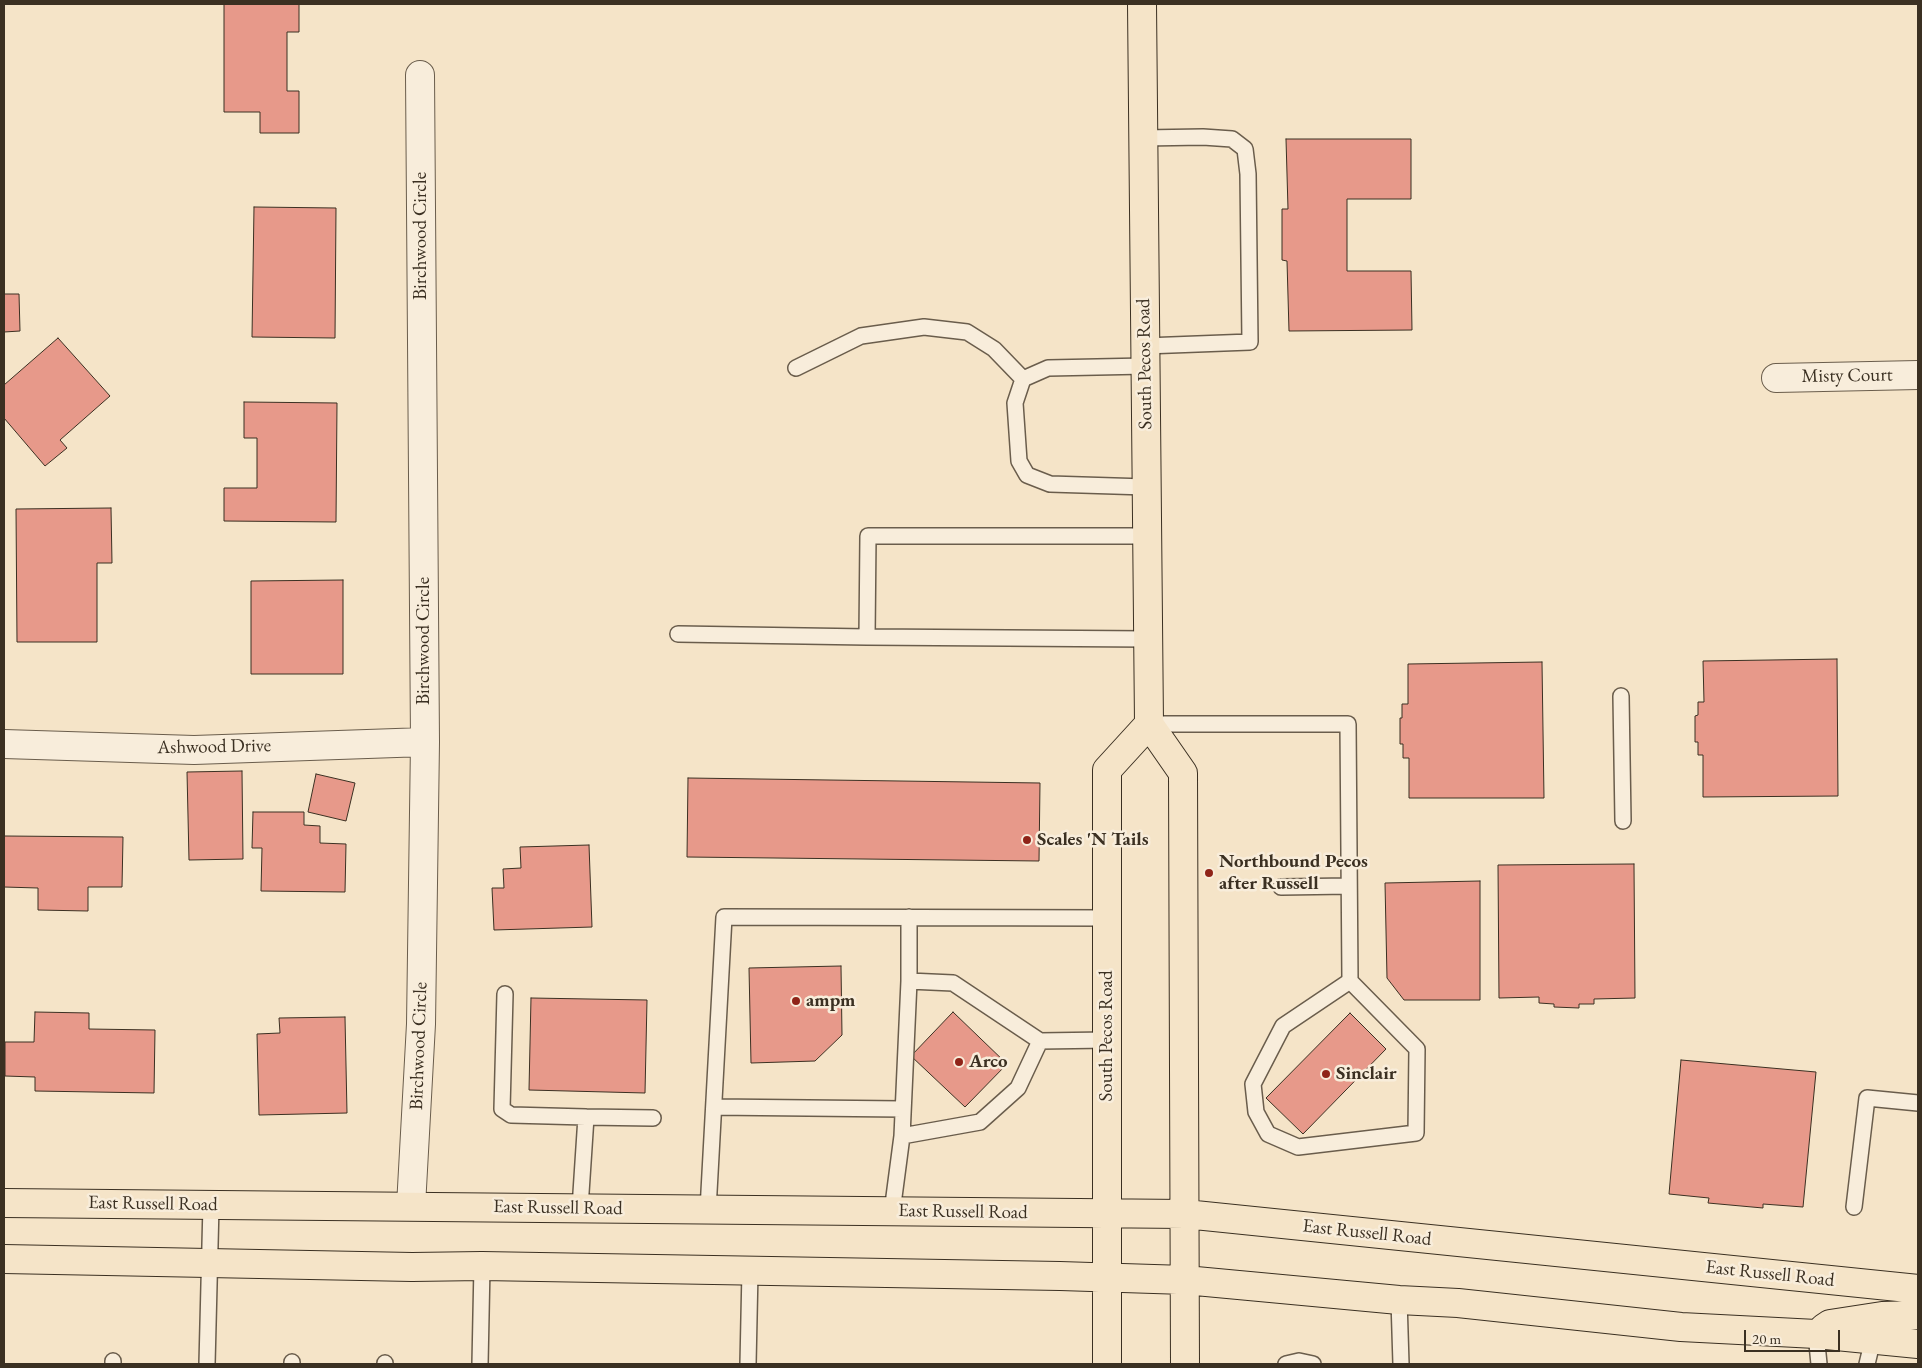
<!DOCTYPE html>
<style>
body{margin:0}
#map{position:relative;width:1922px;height:1368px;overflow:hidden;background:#f5e4c8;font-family:"EB Garamond",serif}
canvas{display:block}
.frame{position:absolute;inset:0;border:5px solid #3b3022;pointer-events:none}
.scale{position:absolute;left:1744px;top:1330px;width:96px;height:22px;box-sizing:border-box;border:2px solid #3b3022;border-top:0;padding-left:6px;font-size:15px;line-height:18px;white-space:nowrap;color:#3b3022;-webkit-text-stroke:4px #f8eddb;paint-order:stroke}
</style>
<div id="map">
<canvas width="1922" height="1368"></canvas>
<div class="frame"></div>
<div class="scale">20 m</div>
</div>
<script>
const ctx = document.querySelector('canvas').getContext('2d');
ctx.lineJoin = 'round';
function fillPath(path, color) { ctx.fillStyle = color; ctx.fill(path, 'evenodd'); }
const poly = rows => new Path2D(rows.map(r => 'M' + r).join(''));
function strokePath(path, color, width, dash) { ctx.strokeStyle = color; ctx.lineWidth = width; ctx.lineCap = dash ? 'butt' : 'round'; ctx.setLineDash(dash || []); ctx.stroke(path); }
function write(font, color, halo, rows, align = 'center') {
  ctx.font = font + ' "EB Garamond",serif'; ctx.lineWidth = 5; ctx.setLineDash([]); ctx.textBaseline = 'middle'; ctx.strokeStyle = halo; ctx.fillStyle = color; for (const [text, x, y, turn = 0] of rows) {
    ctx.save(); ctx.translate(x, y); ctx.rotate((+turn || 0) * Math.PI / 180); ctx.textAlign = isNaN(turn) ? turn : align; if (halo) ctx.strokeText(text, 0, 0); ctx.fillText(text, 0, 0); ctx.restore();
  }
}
const building = poly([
 [224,4,299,4,299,32,287,32,287,91,299,91,299,133,260,133,260,112,224,112,224,4],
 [1286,139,1411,139,1411,199,1347,199,1347,271,1411,271,1412,330,1289,331,1287,261,1282,260,1282,209,1288,209,1286,139],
 [254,207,336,208,335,338,252,337,254,207],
 [4,294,19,294,20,331,4,332,4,294],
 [58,338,110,396,60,440,67,448,45,466,4,418,4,385,58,338],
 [244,402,337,403,336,522,224,521,224,488,257,488,257,438,244,438,244,402],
 [111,508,112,563,97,563,97,642,17,642,16,509,111,508],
 [343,580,343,674,251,674,251,581,343,580],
 [1837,659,1838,796,1703,797,1703,755,1698,755,1698,742,1695,742,1695,716,1698,715,1698,702,1704,702,1703,661,1837,659],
 [1542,662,1544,798,1409,798,1409,758,1403,758,1403,744,1400,744,1400,718,1402,718,1402,704,1408,704,1408,664,1542,662],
 [242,771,243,859,189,860,187,772,242,771],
 [316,774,355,783,346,821,308,812,316,774],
 [688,778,1040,783,1039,861,687,857,688,778],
 [253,812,304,812,304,825,320,826,320,843,346,844,345,892,261,891,262,848,252,848,253,812],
 [4,836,123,837,122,887,88,887,88,911,38,910,38,888,4,887,4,836],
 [589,845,592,927,494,930,492,888,504,888,503,869,521,868,520,847,589,845],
 [1634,864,1635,998,1594,999,1594,1004,1579,1004,1579,1008,1554,1007,1554,1004,1539,1003,1539,997,1499,998,1498,865,1634,864],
 [1480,881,1480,1000,1404,1000,1387,978,1385,883,1480,881],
 [841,966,842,1035,815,1061,751,1063,749,968,841,966],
 [531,998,647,1000,645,1093,529,1090,531,998],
 [35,1012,89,1013,89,1029,155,1030,154,1093,35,1091,35,1077,5,1076,5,1042,34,1042,35,1012],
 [953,1012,1007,1064,965,1107,911,1056,953,1012],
 [1350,1013,1386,1049,1303,1134,1266,1098,1350,1013],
 [345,1017,347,1113,259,1115,257,1034,280,1033,279,1018,345,1017],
 [1681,1060,1816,1072,1803,1207,1763,1204,1763,1208,1708,1203,1709,1198,1669,1194,1681,1060]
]);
const service = poly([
 [1143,138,1203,137,1232,139,1245,149,1248,174,1250,342,1145,346],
 [1146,366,1048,368,1023,379,1015,403,1019,461,1027,475,1050,484,1146,487],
 [796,368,861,336,924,327,967,332,994,349,1023,379],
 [1147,536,868,536,867,637,1148,639],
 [678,634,867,637],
 [1621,696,1623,821],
 [1149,724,1348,724,1350,981],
 [1281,887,1349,886],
 [909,981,909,917],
 [1350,981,1417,1049,1416,1133,1298,1147,1268,1134,1256,1112,1253,1084,1283,1026,1350,981],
 [505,994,502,1109,511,1115,586,1117],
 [714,1107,902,1109],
 [902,1136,909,981,953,983,1040,1041],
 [1854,1207,1867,1098,1918,1103],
 [580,1208,586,1117,653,1118],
 [708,1210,724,917,1107,918],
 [892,1212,902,1136,980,1122,1018,1088,1040,1041,1107,1040],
 [1399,1300,1401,1364],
 [1816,1334,1819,1364],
 [113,1364,113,1361],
 [207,1364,211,1205],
 [292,1364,292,1362],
 [385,1364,385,1363],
 [480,1364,482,1266],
 [748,1364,750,1271],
 [1286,1364,1299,1361,1313,1364],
 [1867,1364,1873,1339]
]);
const minor = poly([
 [1776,378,1918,375],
 [4,744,194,750,425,742],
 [411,1206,421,1024,425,742,420,75]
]);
const primary = poly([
 [1142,4,1149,724,1183,773,1185,1364],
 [4,1203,1185,1214,1918,1289],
 [4,1259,412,1267,482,1266,1060,1276,1185,1280,1399,1300,1458,1303,1681,1327,1816,1334,1918,1344],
 [1824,1328,1830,1324,1882,1316,1918,1315],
 [1107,1364,1107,770,1149,724]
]);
const markers = [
 [1027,840,5,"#8f2418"],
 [1209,873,5,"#8f2418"],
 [796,1001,5,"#8f2418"],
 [959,1062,5,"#8f2418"],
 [1326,1074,5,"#8f2418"]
];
const streetNames = [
 ["Birchwood Circle",421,236,-90],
 ["South Pecos Road",1145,364,-91],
 ["Misty Court",1847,376,-1],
 ["Birchwood Circle",424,641,-90],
 ["Ashwood Drive",214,747,-1],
 ["South Pecos Road",1107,1036,-90],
 ["Birchwood Circle",419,1046,-88],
 ["East Russell Road",153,1204,1],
 ["East Russell Road",558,1208,1],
 ["East Russell Road",963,1212,1],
 ["East Russell Road",1367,1233,6],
 ["East Russell Road",1770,1274,6]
];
const poiNames = [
 ["Scales 'N Tails",1037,840],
 ["Northbound Pecos",1219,862],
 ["after Russell",1219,884],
 ["ampm",806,1001],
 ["Arco",969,1062],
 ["Sinclair",1336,1074]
];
fillPath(building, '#e7998a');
strokePath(building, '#3b3022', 1);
strokePath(service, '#6a5d4c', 18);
strokePath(minor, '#6a5d4c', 30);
strokePath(primary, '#3b3022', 30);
strokePath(service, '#f8eddb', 15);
strokePath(minor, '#f8eddb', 28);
strokePath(primary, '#f5e4c8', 28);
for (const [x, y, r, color] of markers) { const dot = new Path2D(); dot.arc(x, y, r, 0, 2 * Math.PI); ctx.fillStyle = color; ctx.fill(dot); strokePath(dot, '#f8eddb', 2); }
write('19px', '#3b3022', '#f8eddb', streetNames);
write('bold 19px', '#3b3022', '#f8eddb', poiNames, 'left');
</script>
